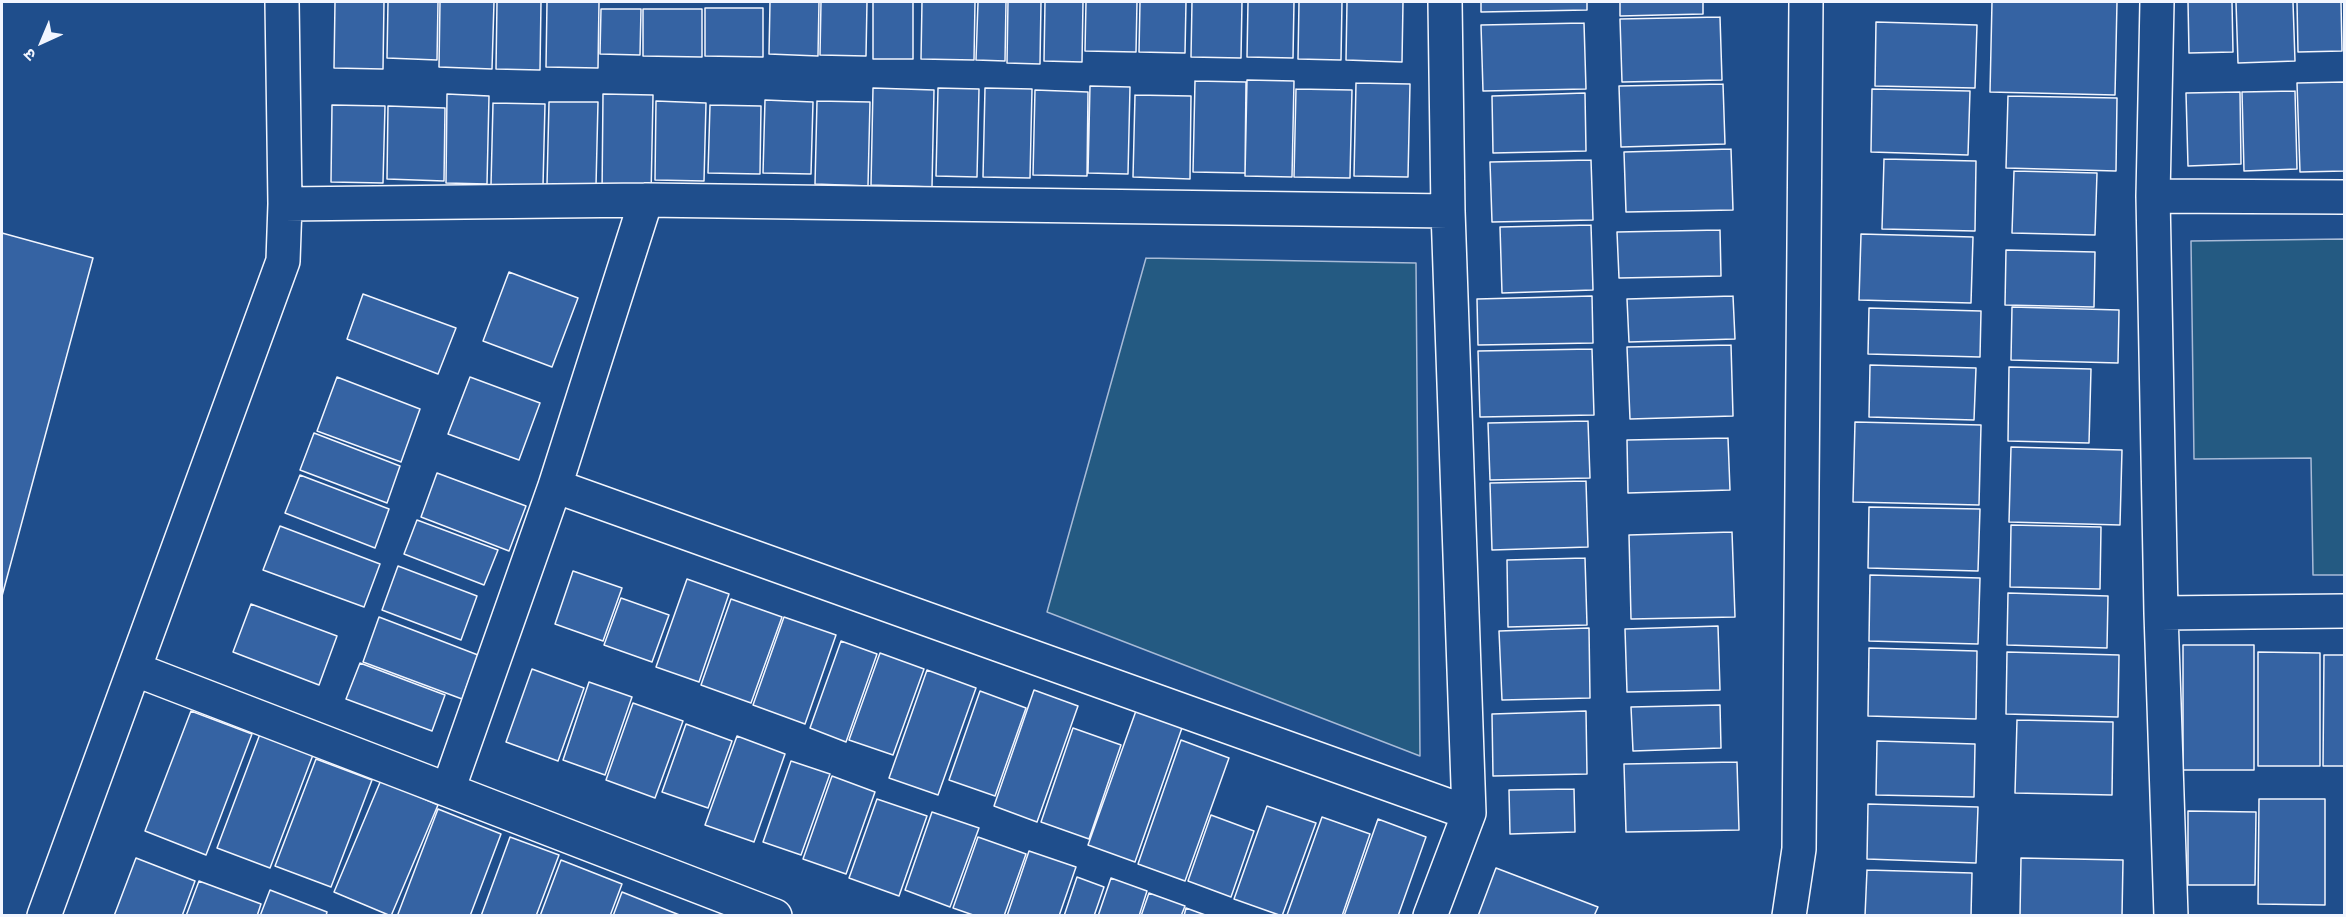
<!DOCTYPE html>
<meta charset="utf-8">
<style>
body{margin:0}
#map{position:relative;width:2346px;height:917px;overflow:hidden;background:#1f4e8c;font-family:Manrope,"Noto Sans Devanagari",sans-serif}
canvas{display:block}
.frame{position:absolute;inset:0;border:3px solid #f2f6ff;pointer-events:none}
.north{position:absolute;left:12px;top:12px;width:60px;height:60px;-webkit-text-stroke:4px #1f4e8c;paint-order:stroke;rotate:224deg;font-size:16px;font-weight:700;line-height:24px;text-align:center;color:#f2f6ff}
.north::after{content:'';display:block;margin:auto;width:21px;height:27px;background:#f2f6ff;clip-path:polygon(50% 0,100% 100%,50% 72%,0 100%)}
</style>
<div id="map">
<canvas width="2346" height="917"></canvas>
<div class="frame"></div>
<div class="north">उ</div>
</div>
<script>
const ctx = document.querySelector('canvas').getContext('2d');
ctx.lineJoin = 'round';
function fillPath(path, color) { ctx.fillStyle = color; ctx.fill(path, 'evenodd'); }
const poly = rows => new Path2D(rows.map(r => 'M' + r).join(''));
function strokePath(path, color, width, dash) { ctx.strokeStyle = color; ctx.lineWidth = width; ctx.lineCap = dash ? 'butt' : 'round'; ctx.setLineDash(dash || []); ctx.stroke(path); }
const green = poly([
 [2344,239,2344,575,2313,575,2311,458,2194,459,2191,241,2344,239],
 [1146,258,1416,263,1420,756,1047,612,1146,258]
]);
const building = poly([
 [335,2,384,2,383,69,334,68,335,2],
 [388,2,438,2,437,60,387,58,388,2],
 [440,2,494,2,492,69,439,67,440,2],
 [497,2,541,2,540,70,496,69,497,2],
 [547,2,599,2,598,68,546,67,547,2],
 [770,2,819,2,818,56,769,54,770,2],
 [821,2,867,2,866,56,820,55,821,2],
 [873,2,913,2,913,59,873,59,873,2],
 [922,2,975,2,974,60,921,59,922,2],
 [978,2,1006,2,1005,61,976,60,978,2],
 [1008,2,1041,2,1040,64,1007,63,1008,2],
 [1045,2,1083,2,1082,62,1044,61,1045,2],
 [1086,2,1137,2,1136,52,1085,51,1086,2],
 [1140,2,1186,2,1185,53,1139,52,1140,2],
 [1192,2,1242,2,1241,58,1191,57,1192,2],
 [1248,2,1294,2,1293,58,1247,57,1248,2],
 [1299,2,1342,2,1341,60,1298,59,1299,2],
 [1347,2,1403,2,1402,62,1346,60,1347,2],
 [1481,2,1587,2,1587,10,1481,12,1481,2],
 [1620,2,1703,2,1703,14,1620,16,1620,2],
 [1992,2,2117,2,2115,95,1990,92,1992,2],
 [2188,2,2232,2,2233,52,2189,53,2188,2],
 [2236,2,2293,2,2295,61,2238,63,2236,2],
 [2297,2,2341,2,2342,51,2298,52,2297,2],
 [705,8,763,8,763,57,705,56,705,8],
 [601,9,641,9,640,55,600,54,601,9],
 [643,9,702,9,702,57,643,56,643,9],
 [1720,17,1722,80,1622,82,1620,19,1720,17],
 [1876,22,1977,25,1975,88,1875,86,1876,22],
 [1584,23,1586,89,1483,91,1481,25,1584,23],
 [1247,80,1294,81,1292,177,1245,176,1247,80],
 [1195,81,1246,82,1245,173,1193,172,1195,81],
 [2344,82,2344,171,2300,172,2297,83,2344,82],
 [1356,83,1410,84,1408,177,1354,176,1356,83],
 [1723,84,1725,144,1621,147,1619,86,1723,84],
 [1090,86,1130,87,1128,174,1088,173,1090,86],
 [873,88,934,90,932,187,871,185,873,88],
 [938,88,979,89,977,177,936,176,938,88],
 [985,88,1032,89,1030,178,983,177,985,88],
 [1296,89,1352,90,1350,178,1294,177,1296,89],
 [1872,89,1970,91,1968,155,1871,152,1872,89],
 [1035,90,1088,92,1087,176,1033,175,1035,90],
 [2295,91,2297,169,2244,171,2242,92,2295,91],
 [2240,92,2241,164,2188,166,2186,93,2240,92],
 [1585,93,1586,151,1493,153,1492,96,1585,93],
 [447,94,489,96,487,184,446,183,447,94],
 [603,94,653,95,651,197,602,195,603,94],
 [1135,95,1191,96,1190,179,1133,177,1135,95],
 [2008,96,2117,98,2116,171,2006,168,2008,96],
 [765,100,813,102,811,174,763,173,765,100],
 [656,101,706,103,704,181,655,180,656,101],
 [817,101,870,102,868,186,815,184,817,101],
 [549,102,598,102,596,186,547,185,549,102],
 [493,103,545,104,543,186,491,185,493,103],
 [332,105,385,106,383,183,331,182,332,105],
 [710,105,761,106,760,174,708,173,710,105],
 [388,106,445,108,444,181,387,179,388,106],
 [1731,149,1733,210,1626,212,1624,152,1731,149],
 [1884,159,1976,161,1975,231,1882,229,1884,159],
 [1591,160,1593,220,1492,222,1490,162,1591,160],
 [2014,171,2097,173,2095,235,2012,233,2014,171],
 [1591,225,1593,290,1502,293,1500,227,1591,225],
 [1720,230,1721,276,1619,278,1617,232,1720,230],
 [2,233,93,258,2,596,2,233],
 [1861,234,1973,237,1971,303,1859,300,1861,234],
 [2006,250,2095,252,2094,307,2005,305,2006,250],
 [509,272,578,298,552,367,483,341,509,272],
 [363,294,456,328,438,374,347,339,363,294],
 [1592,296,1593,343,1478,345,1477,299,1592,296],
 [1733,296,1735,339,1629,342,1627,299,1733,296],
 [2012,307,2119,310,2118,363,2011,360,2012,307],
 [1869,308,1981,311,1980,357,1868,354,1869,308],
 [1731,345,1733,416,1630,419,1627,347,1731,345],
 [1592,349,1594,415,1480,417,1478,351,1592,349],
 [1870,365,1976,368,1974,420,1869,417,1870,365],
 [2009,367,2091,369,2089,443,2008,441,2009,367],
 [337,377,420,409,401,462,317,431,337,377],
 [470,377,540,403,519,460,448,434,470,377],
 [1588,421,1590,478,1490,480,1488,423,1588,421],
 [1855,422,1981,425,1979,505,1853,502,1855,422],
 [314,433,400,466,387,503,300,470,314,433],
 [1728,438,1730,490,1628,493,1627,440,1728,438],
 [2011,447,2122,450,2120,525,2009,522,2011,447],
 [437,473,526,506,509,551,421,517,437,473],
 [300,475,389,509,375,548,285,513,300,475],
 [1586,481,1588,547,1492,550,1490,483,1586,481],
 [1869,507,1980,509,1978,571,1868,568,1869,507],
 [417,520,498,550,484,585,404,554,417,520],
 [2011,525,2101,527,2100,589,2010,587,2011,525],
 [280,526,380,564,364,607,263,570,280,526],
 [1732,532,1735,617,1631,619,1629,535,1732,532],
 [1585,558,1587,625,1508,627,1507,560,1585,558],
 [398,566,477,596,461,640,382,610,398,566],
 [573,571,622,588,603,641,555,624,573,571],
 [1870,575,1980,578,1978,644,1869,641,1870,575],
 [687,579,729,594,699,682,656,667,687,579],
 [2008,593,2108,596,2107,648,2007,645,2008,593],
 [621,598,669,615,652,662,604,645,621,598],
 [731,599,782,617,751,703,701,685,731,599],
 [251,604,337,636,319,685,233,652,251,604],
 [379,617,478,655,462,699,363,662,379,617],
 [784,617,836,635,805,724,753,705,784,617],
 [1718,626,1720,690,1627,692,1625,629,1718,626],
 [1589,628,1590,698,1502,700,1499,631,1589,628],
 [841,641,877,654,846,742,810,728,841,641],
 [2183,645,2254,645,2254,770,2183,770,2183,645],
 [1869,648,1977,651,1976,719,1868,716,1869,648],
 [2007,652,2119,655,2118,717,2006,714,2007,652],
 [2258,652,2320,653,2320,766,2258,766,2258,652],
 [880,653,924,669,893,755,849,740,880,653],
 [2324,655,2344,655,2344,766,2323,766,2324,655],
 [360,663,445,695,432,731,346,699,360,663],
 [532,669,584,688,558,761,506,742,532,669],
 [927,670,976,688,938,795,889,778,927,670],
 [589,682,632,697,605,775,563,760,589,682],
 [1034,690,1078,706,1037,822,994,806,1034,690],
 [980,691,1026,708,995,796,949,780,980,691],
 [633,703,683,721,655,798,606,780,633,703],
 [1720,705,1721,748,1633,751,1631,707,1720,705],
 [1137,708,1183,725,1135,862,1088,845,1137,708],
 [191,711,252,734,206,855,145,831,191,711],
 [1586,711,1587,774,1493,776,1492,714,1586,711],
 [2017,720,2113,722,2112,795,2015,793,2017,720],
 [686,724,732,741,708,808,662,792,686,724],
 [263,726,316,747,270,868,217,848,263,726],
 [1073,728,1121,745,1089,839,1041,822,1073,728],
 [737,736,785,754,754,842,705,825,737,736],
 [1181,740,1229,758,1185,881,1138,864,1181,740],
 [1877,741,1975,744,1974,797,1876,795,1877,741],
 [316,759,372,780,331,887,275,866,316,759],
 [791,761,830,774,801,855,763,842,791,761],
 [1737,762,1739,830,1626,832,1624,764,1737,762],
 [832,776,875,792,846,874,803,859,832,776],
 [381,780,438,805,391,916,334,892,381,780],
 [1574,789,1575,832,1510,834,1509,790,1574,789],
 [877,799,927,816,899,896,849,878,877,799],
 [2259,799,2325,799,2325,905,2258,904,2259,799],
 [1868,804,1978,807,1976,863,1867,859,1868,804],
 [1267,806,1316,823,1282,916,1234,899,1267,806],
 [438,809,501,834,470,916,401,916,398,914,438,809],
 [2188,811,2256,812,2255,885,2188,885,2188,811],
 [932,812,979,828,950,907,905,890,932,812],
 [1211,815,1254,831,1231,897,1188,881,1211,815],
 [1322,817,1370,834,1342,916,1289,916,1287,915,1322,817],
 [1378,819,1426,837,1398,916,1344,916,1378,819],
 [510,837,559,855,536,916,481,916,510,837],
 [978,837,1026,854,1004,916,976,916,953,908,978,837],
 [1029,851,1076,867,1059,916,1007,916,1029,851],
 [136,858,195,881,182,916,114,916,136,858],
 [2021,858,2123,860,2122,916,2020,916,2021,858],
 [561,860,622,884,610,916,540,916,561,860],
 [1496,868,1598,907,1594,916,1478,916,1496,868],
 [1867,870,1972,873,1971,916,1865,916,1867,870],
 [1077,877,1104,887,1094,916,1064,916,1077,877],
 [1111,878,1147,891,1139,916,1098,916,1111,878],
 [199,881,261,904,257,916,186,916,199,881],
 [270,890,327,912,326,916,260,916,270,890],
 [622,892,682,916,613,916,622,892],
 [1149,893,1185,906,1181,916,1141,916,1149,893],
 [1186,908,1208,916,1184,916,1186,908]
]);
const minor = poly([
 [2157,2,2153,196,2161,613,2171,916],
 [2153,196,2344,197],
 [285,204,646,200,1448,211],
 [555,486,1469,813],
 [2161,613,2344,611],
 [134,669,775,916],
 [448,790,555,486,646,200],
 [44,916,283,261,285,204,282,2],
 [1430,916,1469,813,1448,211,1445,2],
 [1789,916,1799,849,1806,2]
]);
fillPath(green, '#245a82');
strokePath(green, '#a8bbd7', 1.5);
fillPath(building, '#3563a3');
strokePath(building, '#f2f6ff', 1.5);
strokePath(minor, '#f2f6ff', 36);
strokePath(minor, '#1f4e8c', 33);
</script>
